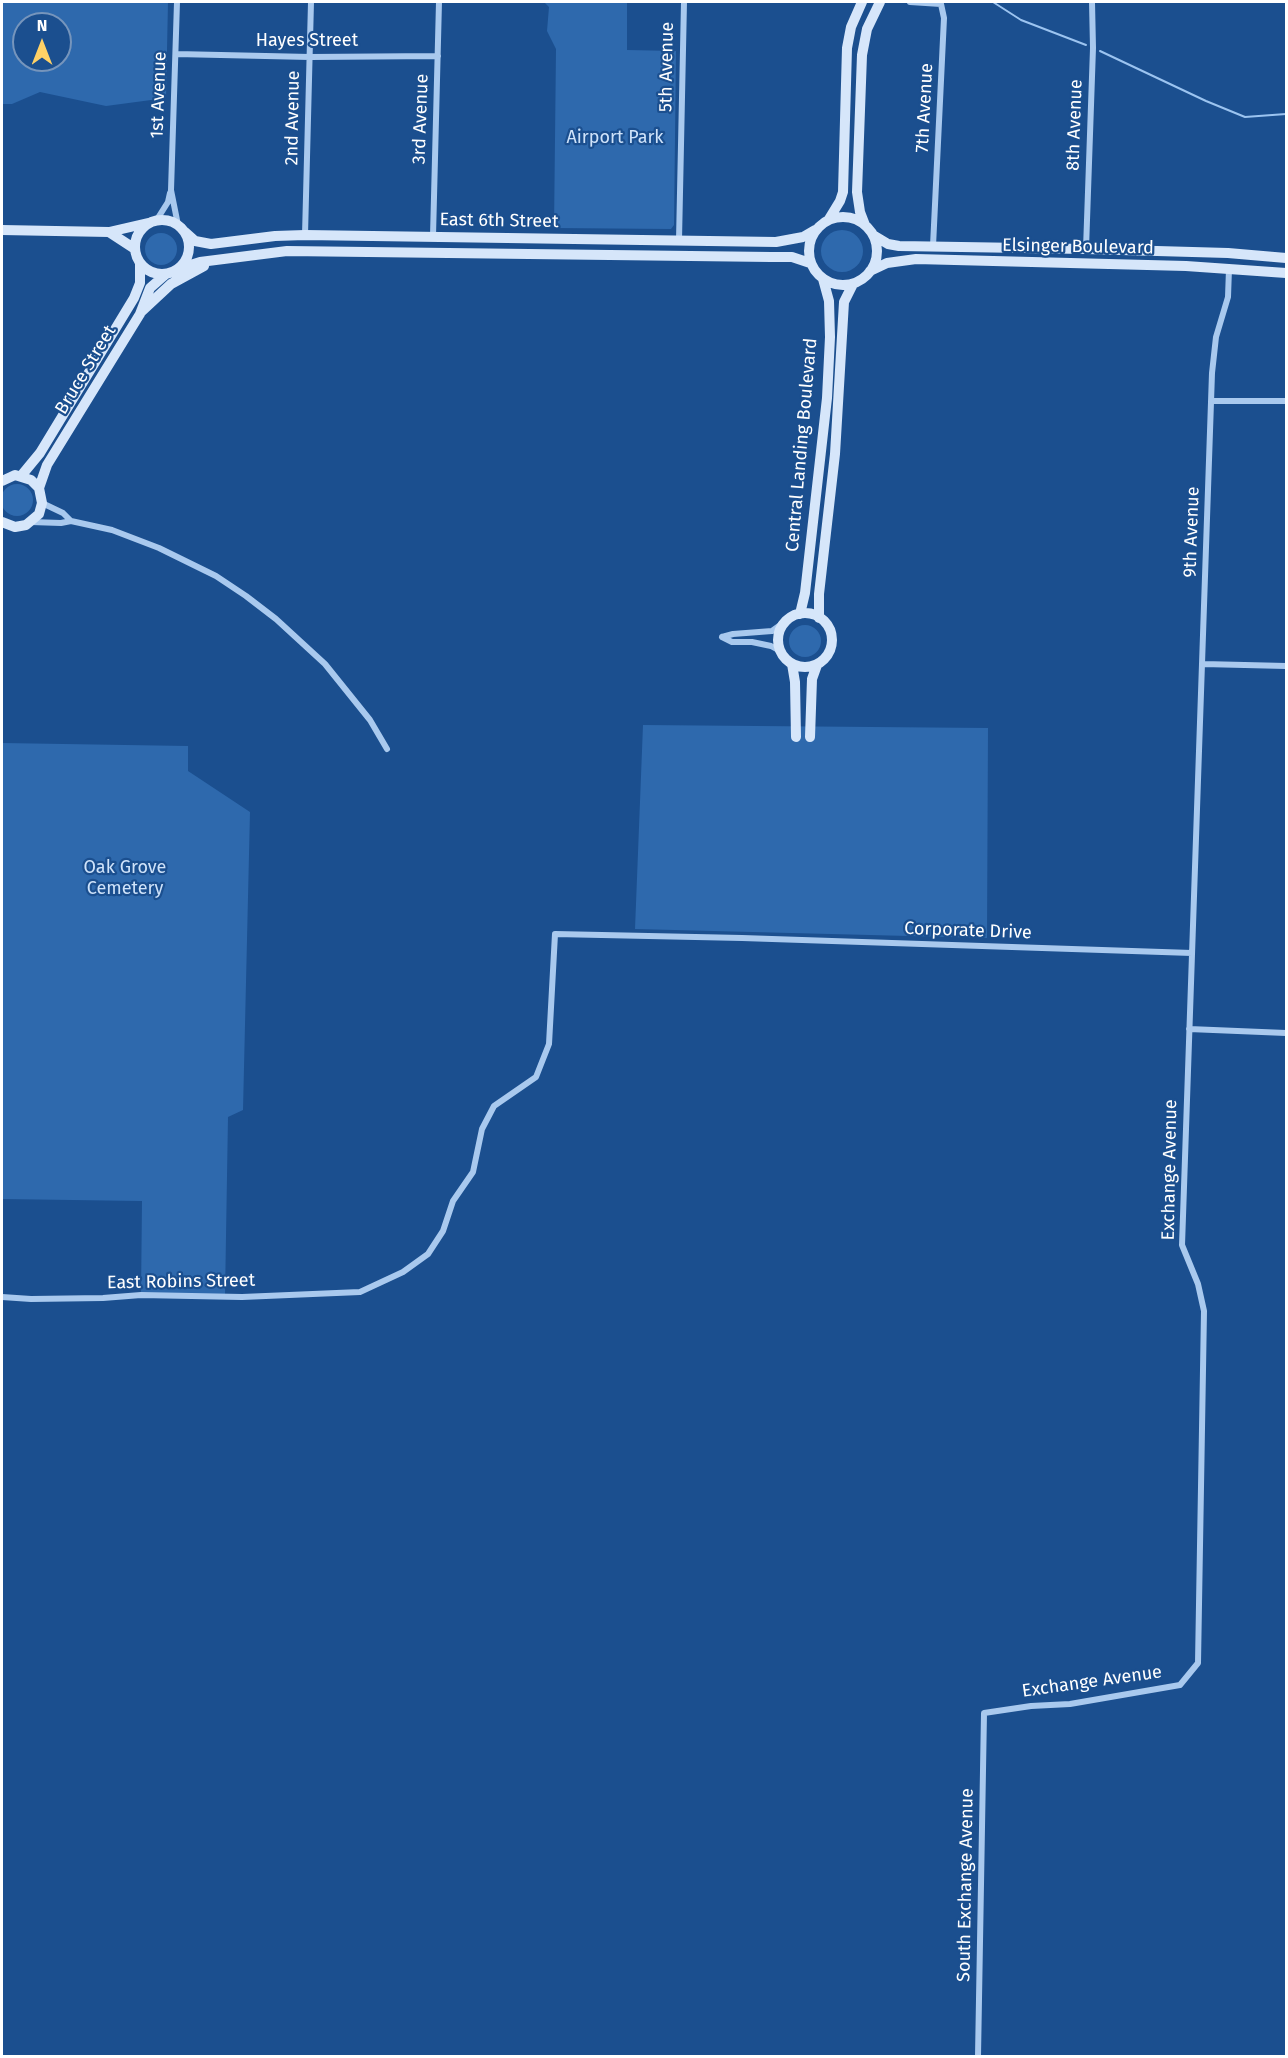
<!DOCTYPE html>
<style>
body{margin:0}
#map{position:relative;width:1288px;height:2058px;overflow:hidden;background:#1b4f8f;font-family:"Fira Sans",sans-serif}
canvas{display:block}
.frame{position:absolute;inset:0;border:3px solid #fff;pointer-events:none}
.north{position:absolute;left:12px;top:12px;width:60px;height:60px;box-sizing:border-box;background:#1b4f8f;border:2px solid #7695bc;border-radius:50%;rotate:0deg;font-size:16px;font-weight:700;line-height:24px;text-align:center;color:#fff}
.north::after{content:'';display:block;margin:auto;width:21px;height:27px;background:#ffd166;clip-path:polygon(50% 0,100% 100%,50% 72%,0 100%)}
</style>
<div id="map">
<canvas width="1288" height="2058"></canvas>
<div class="frame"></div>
<div class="north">N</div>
</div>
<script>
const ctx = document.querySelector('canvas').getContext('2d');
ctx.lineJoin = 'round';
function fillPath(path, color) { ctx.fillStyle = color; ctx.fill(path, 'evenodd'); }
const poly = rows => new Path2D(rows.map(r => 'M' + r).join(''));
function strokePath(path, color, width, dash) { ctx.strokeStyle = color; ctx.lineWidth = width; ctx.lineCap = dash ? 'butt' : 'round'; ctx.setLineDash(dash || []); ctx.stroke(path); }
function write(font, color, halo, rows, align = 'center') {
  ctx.font = font + ' "Fira Sans",sans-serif'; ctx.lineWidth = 4.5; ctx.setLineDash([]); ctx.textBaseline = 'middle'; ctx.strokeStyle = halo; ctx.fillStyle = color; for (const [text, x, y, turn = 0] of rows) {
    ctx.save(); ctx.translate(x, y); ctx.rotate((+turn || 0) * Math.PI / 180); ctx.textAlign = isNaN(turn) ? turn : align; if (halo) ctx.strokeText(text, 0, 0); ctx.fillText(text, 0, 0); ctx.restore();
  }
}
const green = poly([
 [2,2,168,2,166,98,106,106,40,92,12,104,2,104],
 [24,24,60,24,60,60,24,60],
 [544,2,627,2,627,50,676,51,674,225,671,229,554,228,556,49,547,31,549,7],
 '821 251a21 21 0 1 1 42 0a21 21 0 1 1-42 0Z',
 '145 249a16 16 0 1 1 32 0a16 16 0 1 1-32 0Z',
 '1 500a16 16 0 1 1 32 0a16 16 0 1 1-32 0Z',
 '789 641a16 16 0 1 1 32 0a16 16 0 1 1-32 0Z',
 [643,725,988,728,987,938,635,929],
 [2,743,188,746,188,771,250,812,243,1110,228,1117,225,1296,141,1295,142,1201,2,1199]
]);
const stream = poly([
 [993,2,1021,20,1086,45],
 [1100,51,1206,101,1245,117,1286,114]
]);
const street = poly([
 [177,2,171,190,178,225],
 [910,2,941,4,944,18,933,246],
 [176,54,310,57,438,56],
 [156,221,168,202,170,193],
 [305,235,311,2],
 [433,236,439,2],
 [679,240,684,2],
 [1086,249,1093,48,1092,2],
 [1211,401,1286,401],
 [42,503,63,513,71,521],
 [31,522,61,523,71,521,112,530,159,548,216,576,246,596,276,619,325,664,370,720,387,749],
 [722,637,733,634,772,631,786,621],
 [722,637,732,642,752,642,771,646,780,651],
 [1203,664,1286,666],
 [1189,1029,1286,1033],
 [2,1297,31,1299,103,1298,141,1295,242,1297,360,1292,403,1272,428,1254,443,1231,453,1201,473,1172,482,1129,494,1106,536,1077,549,1044,555,934,742,938,1192,953],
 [978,2056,984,1713,1031,1706,1070,1704,1180,1685,1198,1663,1204,1311,1198,1284,1182,1245,1212,373,1216,337,1228,297,1229,269]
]);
const secondary = poly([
 '809 251a34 34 0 1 1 68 0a34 34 0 1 1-68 0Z',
 [829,219,840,201,843,192,847,48,851,27,862,2],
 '135 247a27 27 0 1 1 54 0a27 27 0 1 1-54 0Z',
 [865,225,860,212,857,192,862,55,867,29,880,2],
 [2,230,109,232,148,223],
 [109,232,135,249],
 [185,232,195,241,211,244,275,236,305,235,776,242,803,237,815,230],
 [873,235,888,244,899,246,1086,249,1228,253,1286,258],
 [178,269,200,262,287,251,771,257,792,257,810,263],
 [870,271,887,263,916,259,1186,266,1286,273],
 [142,311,171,284,204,266],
 [21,476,40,453,134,298,140,283,140,263],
 [2,481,15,475,31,480,39,488,42,503,39,514,26,525,15,527,2,522],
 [39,488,47,465,140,314,150,288,166,274],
 '778 640a27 27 0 1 1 54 0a27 27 0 1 1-54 0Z',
 [800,614,805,593,827,398,830,337,829,301,823,279],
 [819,618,819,594,835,454,844,302,853,284],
 [792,664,795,682,796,737],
 [810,737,812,679,817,665]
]);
const streetNames = [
 ["Hayes Street",307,41],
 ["5th Avenue",667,67,-89],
 ["1st Avenue",159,95,-88],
 ["7th Avenue",925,108,-87],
 ["2nd Avenue",293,118,-89],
 ["3rd Avenue",421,119,-88],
 ["8th Avenue",1075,125,-88],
 ["East 6th Street",499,221,1],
 ["Elsinger Boulevard",1078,247,1],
 ["Bruce Street",86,370,-59],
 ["Central Landing Boulevard",802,445,-85],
 ["9th Avenue",1192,532,-88],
 ["Corporate Drive",968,931,2],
 ["Exchange Avenue",1170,1170,-89],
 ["East Robins Street",181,1282,-1],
 ["Exchange Avenue",1092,1682,-8],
 ["South Exchange Avenue",966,1885,-89]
];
const parkNames = [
 ["Airport Park",615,138],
 ["Oak Grove",125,868],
 ["Cemetery",125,889]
];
fillPath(green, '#2e69ad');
strokePath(stream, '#9cc4f0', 2);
strokePath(street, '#a9c9ee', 6);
strokePath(secondary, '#d6e6fa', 10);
write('18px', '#fff', '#1b4f8f', streetNames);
write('18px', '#cfe3fa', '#1b4f8f', parkNames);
</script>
